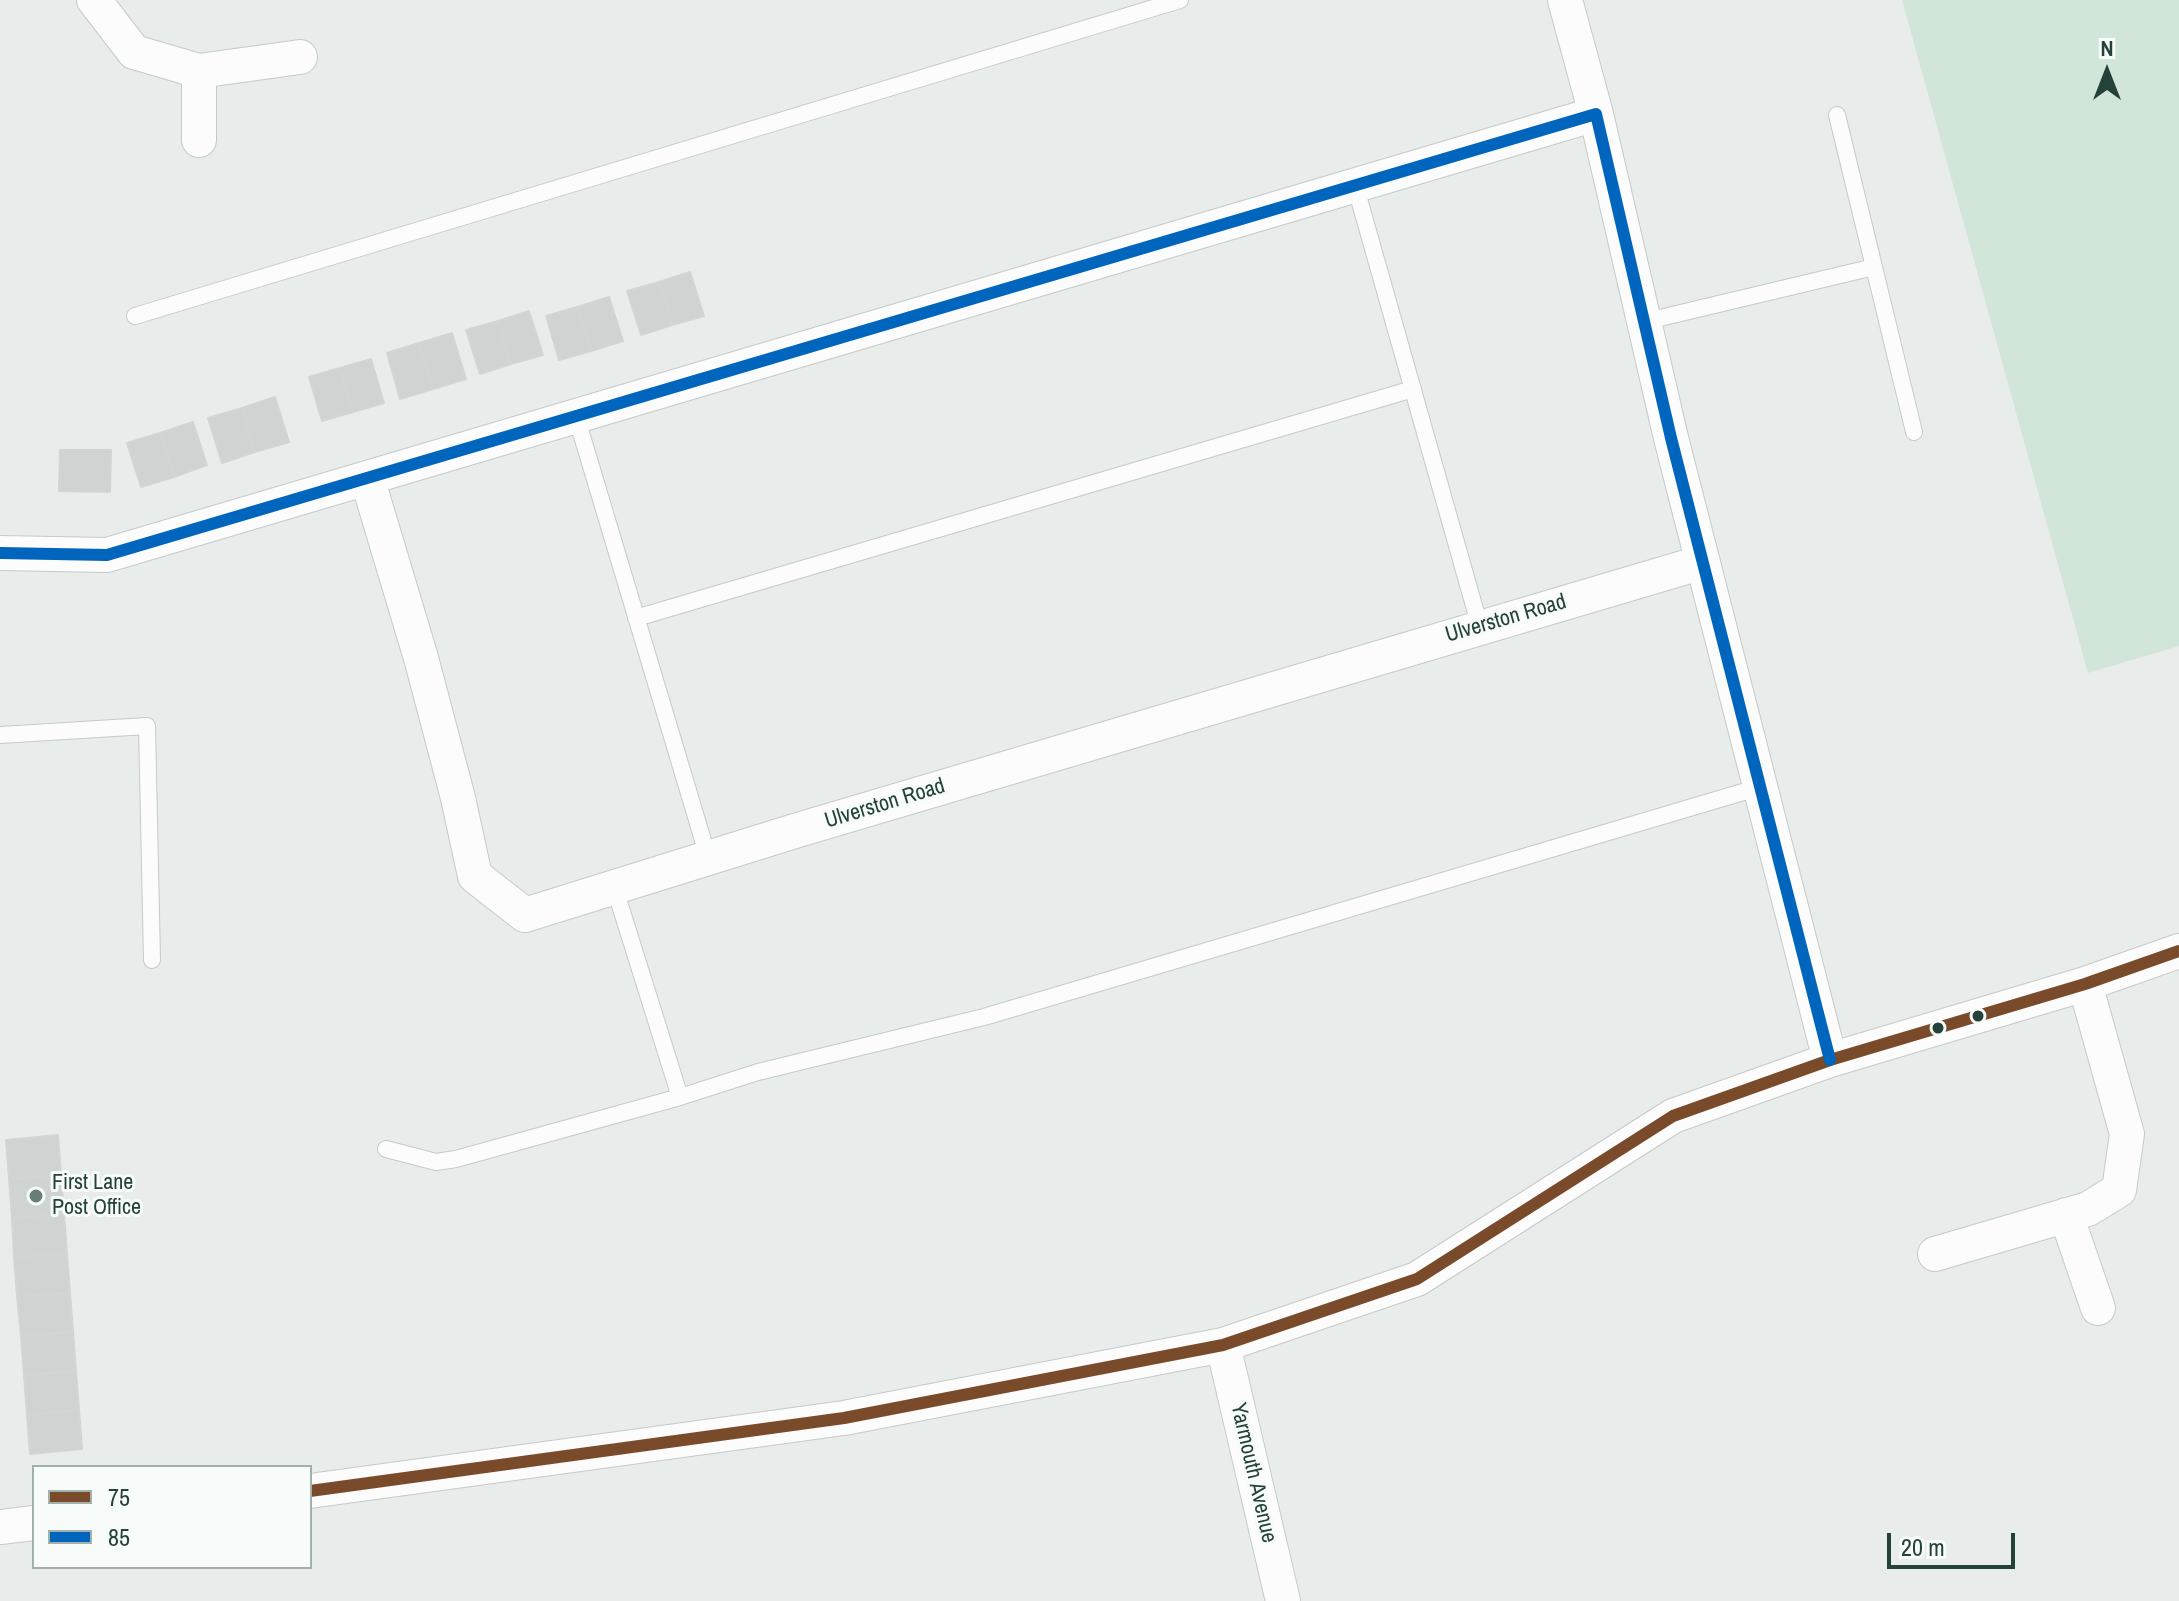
<!DOCTYPE html>
<style>
body{margin:0}
#map{position:relative;width:2179px;height:1601px;overflow:hidden;background:#e8edeb;font-family:"Archivo Narrow",sans-serif}
canvas{display:block}
.legend{position:absolute;left:32px;top:1465px;width:280px;height:104px;box-sizing:border-box;background:#f7fbf9;border:2px solid #a3b1ad;margin:0;padding:10px 14px;list-style:none;font-size:24px;color:#24423a}
.legend li{display:flex;align-items:center;gap:16px;height:40px}
.legend b{width:40px;border:2px solid #a3b1ad}
.north{position:absolute;left:2067px;top:32px;width:80px;height:80px;-webkit-text-stroke:6px #f7fbf9;paint-order:stroke;rotate:0deg;font-size:22px;font-weight:700;line-height:32px;text-align:center;color:#24423a}
.north::after{content:'';display:block;margin:auto;width:28px;height:36px;background:#24423a;clip-path:polygon(50% 0,100% 100%,50% 72%,0 100%)}
.scale{position:absolute;left:1887px;top:1533px;width:128px;height:36px;box-sizing:border-box;border:4px solid #24423a;border-top:0;padding-left:10px;font-size:24px;line-height:28px;white-space:nowrap;color:#24423a;-webkit-text-stroke:6px #f7fbf9;paint-order:stroke}
</style>
<div id="map">
<canvas width="2179" height="1601"></canvas>
<ul class="legend">
<li><b style="height:10px;background:#7a4b2a"></b>75</li>
<li><b style="height:10px;background:#0065bd"></b>85</li>
</ul>
<div class="north">N</div>
<div class="scale">20 m</div>
</div>
<script>
const ctx = document.querySelector('canvas').getContext('2d');
ctx.lineJoin = 'round';
function fillPath(path, color) { ctx.fillStyle = color; ctx.fill(path, 'evenodd'); }
const poly = rows => new Path2D(rows.map(r => 'M' + r).join(''));
function strokePath(path, color, width, dash) { ctx.strokeStyle = color; ctx.lineWidth = width; ctx.lineCap = dash ? 'butt' : 'round'; ctx.setLineDash(dash || []); ctx.stroke(path); }
function write(font, color, halo, rows, align = 'center') {
  ctx.font = font + ' "Archivo Narrow",sans-serif'; ctx.lineWidth = 6; ctx.setLineDash([]); ctx.textBaseline = 'middle'; ctx.strokeStyle = halo; ctx.fillStyle = color; for (const [text, x, y, turn = 0] of rows) {
    ctx.save(); ctx.translate(x, y); ctx.rotate((+turn || 0) * Math.PI / 180); ctx.textAlign = isNaN(turn) ? turn : align; if (halo) ctx.strokeText(text, 0, 0); ctx.fillText(text, 0, 0); ctx.restore();
  }
}
const green = poly([
 [1902,0,2179,0,2179,646,2088,673]
]);
const building = poly([
 [690,272,704,316,672,325,659,282,690,272],
 [659,282,672,325,641,335,627,291,659,282],
 [609,297,623,341,591,351,577,307,609,297],
 [577,307,591,351,559,360,546,316,577,307],
 [529,311,543,355,511,364,498,321,529,311],
 [498,321,511,364,480,374,466,330,498,321],
 [452,333,466,379,433,389,419,343,452,333],
 [419,343,433,389,400,399,387,353,419,343],
 [371,359,384,403,353,412,340,368,371,359],
 [340,368,353,412,322,421,309,377,340,368],
 [275,397,289,442,255,452,242,408,275,397],
 [242,408,255,452,222,463,208,418,242,408],
 [193,422,207,465,174,477,160,433,193,422],
 [160,433,174,477,141,487,127,443,160,433],
 [60,450,111,450,110,492,59,491,60,450],
 [58,1135,61,1175,9,1179,6,1140,58,1135],
 [61,1175,64,1214,12,1218,9,1179,61,1175],
 [64,1214,67,1254,14,1257,12,1218,64,1214],
 [67,1254,70,1293,17,1296,14,1257,67,1254],
 [70,1293,73,1332,21,1336,17,1296,70,1293],
 [73,1332,76,1371,24,1375,21,1336,73,1332],
 [76,1371,79,1410,27,1415,24,1375,76,1371],
 [79,1410,82,1449,30,1454,27,1415,79,1410]
]);
const service = poly([
 [1355,185,1480,627],
 [1874,267,1914,432],
 [135,316,1180,0],
 [1643,322,1874,267,1837,115],
 [576,416,708,857],
 [636,618,1413,389],
 [0,735,147,726,152,960],
 [614,886,680,1097],
 [386,1149,436,1162,456,1159,680,1097,758,1072,984,1017,1760,787]
]);
const minor = poly([
 [94,0,134,52,199,71,300,57],
 [1565,0,1596,114],
 [199,71,199,140],
 [367,478,421,658,458,798,475,876,525,915,798,830,1703,562],
 [0,553,107,555,1596,114,1671,438,1830,1060],
 [2066,1215,2098,1308],
 [1935,1254,2088,1209,2119,1190,2127,1134,2085,984],
 [1223,1345,1283,1601],
 [310,1491,844,1418,1223,1345,1417,1279,1673,1116,1830,1060,2085,984,2179,951],
 [0,1527,34,1523]
]);
const bus1 = poly([
 [310,1491,844,1418,1223,1345,1417,1279,1673,1116,1830,1060,2085,984,2179,951]
]);
const bus2 = poly([
 [0,553,107,555,1596,114,1671,438,1830,1060]
]);
const markers = [
 [1978,1016,7,"#24423a"],
 [1938,1028,7,"#24423a"],
 [36,1196,8,"#697e78"]
];
const streetNames = [
 ["Ulverston Road",1506,619,-16],
 ["Ulverston Road",885,804,-17],
 ["Yarmouth Avenue",1253,1473,77]
];
const poiNames = [
 ["First Lane",52,1183],
 ["Post Office",52,1208]
];
fillPath(green, '#d1e6d8');
fillPath(building, '#cfd4d2');
strokePath(building, '#d1d6d4', 2);
strokePath(service, '#c5cac8', 18);
strokePath(minor, '#c5cac8', 36);
strokePath(service, '#fcfcfc', 16);
strokePath(minor, '#fcfcfc', 34);
strokePath(bus1, '#7a4b2a', 12);
strokePath(bus2, '#0065bd', 12);
for (const [x, y, r, color] of markers) { const dot = new Path2D(); dot.arc(x, y, r, 0, 2 * Math.PI); ctx.fillStyle = color; ctx.fill(dot); strokePath(dot, '#f7fbf9', 3); }
write('22px', '#24423a', '#f7fbf9', streetNames);
write('22px', '#24423a', '#f7fbf9', poiNames, 'left');
</script>
